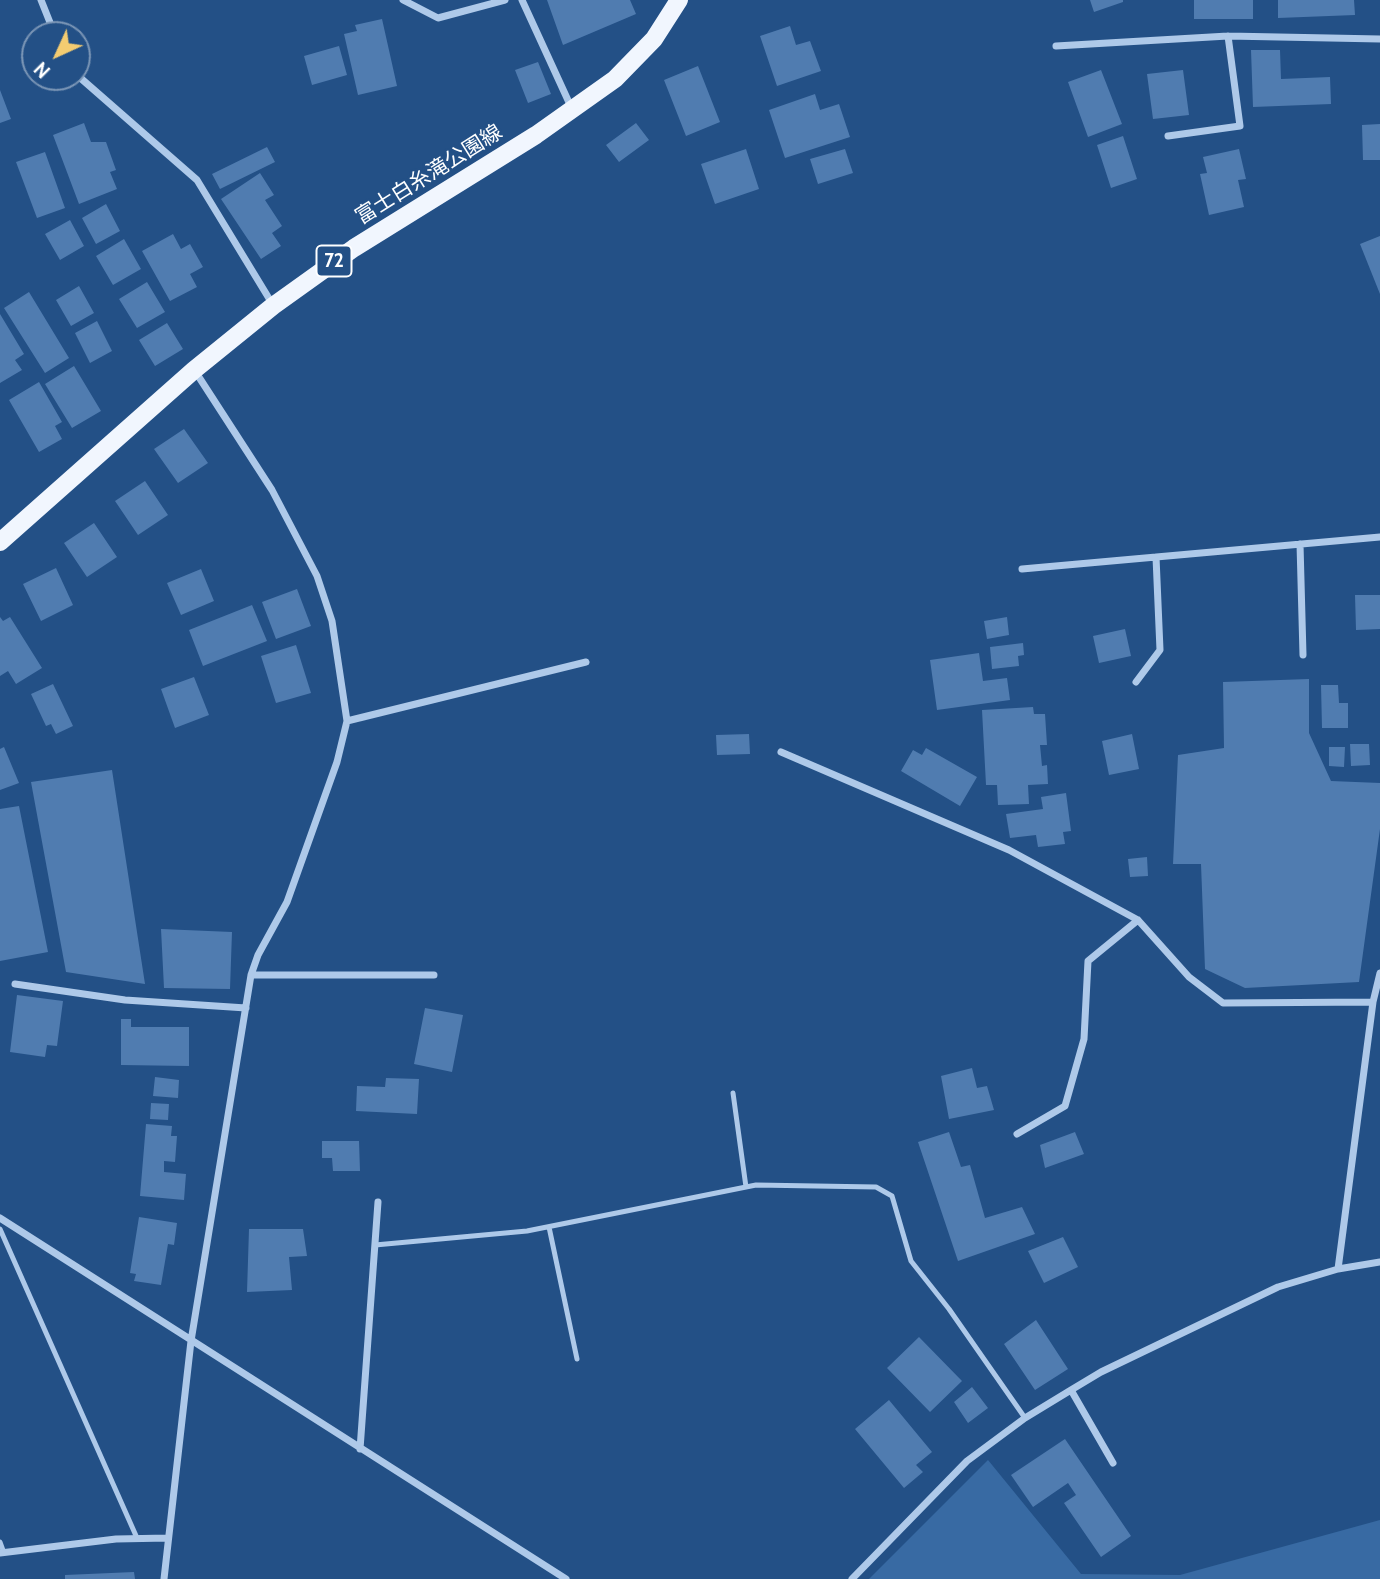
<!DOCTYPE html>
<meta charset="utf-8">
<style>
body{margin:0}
#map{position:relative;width:1380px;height:1579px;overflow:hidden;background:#235086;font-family:Cabin,sans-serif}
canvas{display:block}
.north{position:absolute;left:21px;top:21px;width:70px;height:70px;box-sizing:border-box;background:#235086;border:2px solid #7b96b6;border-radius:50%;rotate:225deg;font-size:19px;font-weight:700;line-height:28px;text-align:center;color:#fff}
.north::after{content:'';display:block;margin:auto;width:24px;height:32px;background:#f4cc71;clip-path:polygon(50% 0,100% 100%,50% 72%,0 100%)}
</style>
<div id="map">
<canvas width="1380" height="1579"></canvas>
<div class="north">N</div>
</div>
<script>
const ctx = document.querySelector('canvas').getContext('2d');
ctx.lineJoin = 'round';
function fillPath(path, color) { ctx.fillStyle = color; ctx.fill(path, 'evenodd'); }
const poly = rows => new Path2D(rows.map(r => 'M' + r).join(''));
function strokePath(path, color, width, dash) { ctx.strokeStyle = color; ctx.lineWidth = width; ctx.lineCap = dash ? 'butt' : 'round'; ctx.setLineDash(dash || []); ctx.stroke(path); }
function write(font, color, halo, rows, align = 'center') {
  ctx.font = font + ' Cabin,"Noto Sans JP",sans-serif'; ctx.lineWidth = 5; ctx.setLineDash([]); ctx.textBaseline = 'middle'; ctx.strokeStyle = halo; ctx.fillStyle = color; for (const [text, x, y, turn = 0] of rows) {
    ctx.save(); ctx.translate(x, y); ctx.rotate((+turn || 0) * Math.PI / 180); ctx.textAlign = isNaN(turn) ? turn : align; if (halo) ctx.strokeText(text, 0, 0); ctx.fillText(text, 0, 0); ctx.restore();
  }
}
const green = poly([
 [988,1460,1081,1574,1180,1575,1380,1520,1380,1579,869,1579]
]);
const building = poly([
 [547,0,630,0,636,14,563,45],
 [1090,0,1123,0,1123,2,1094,12],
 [1194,0,1253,0,1253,19,1194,19],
 [1278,0,1354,0,1355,15,1278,18],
 [382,19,397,86,358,95,344,34,357,31,355,25],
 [790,26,796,45,810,41,821,71,777,86,760,36],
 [339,46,347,75,312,85,304,56],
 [1251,50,1280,50,1281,79,1330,77,1331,104,1253,107],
 [538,62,551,94,528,103,515,70],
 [698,66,720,122,686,136,664,80],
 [1101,70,1122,124,1088,137,1068,82],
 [1183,70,1189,115,1153,119,1147,74],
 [0,90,11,119,0,123],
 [815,94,820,110,839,104,850,137,785,158,769,110],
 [84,123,91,142,106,142,116,170,110,172,117,189,79,204,53,135],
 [636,123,649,140,619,162,606,145],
 [1380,124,1380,160,1363,160,1362,125],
 [1123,136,1137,179,1111,188,1097,145],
 [267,147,275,162,220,189,212,174],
 [746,149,759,189,715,204,701,164],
 [845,149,853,173,818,184,810,159],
 [1239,149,1246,179,1238,180,1244,207,1209,215,1200,174,1207,173,1203,157],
 [45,152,65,208,37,218,16,162],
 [260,173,274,195,265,200,282,226,272,233,281,246,261,259,221,199],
 [106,204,120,231,96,244,82,218],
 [70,220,84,246,60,260,45,234],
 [173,234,181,249,190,244,203,267,190,274,197,287,170,301,142,251],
 [1380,236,1380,294,1360,244],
 [124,239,141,269,113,285,96,256],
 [147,282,165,312,137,328,119,299],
 [79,286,94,313,71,326,56,300],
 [29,292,69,358,45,373,4,308],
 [0,314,24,354,15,360,22,370,0,383],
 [97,321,112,351,90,363,75,333],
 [167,323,183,349,155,366,139,340],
 [74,366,101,411,72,428,45,384],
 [39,382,62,422,55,426,62,439,39,452,9,400],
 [184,429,208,463,178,483,154,449],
 [145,481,168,515,138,535,115,501],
 [94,523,117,557,87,577,64,543],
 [56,568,73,605,41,621,23,584],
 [201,569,214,601,181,615,167,583],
 [297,589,311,626,276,639,262,602],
 [1355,595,1380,595,1380,629,1356,630],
 [252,605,267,641,203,666,189,630],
 [0,617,3,621,10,617,42,668,16,684,8,671,0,676],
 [1007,617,1009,635,987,639,984,621],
 [1125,629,1131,656,1099,663,1093,636],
 [1023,643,1024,655,1018,656,1019,666,992,669,990,647],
 [296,645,311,693,276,703,261,656],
 [979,653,983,681,1007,678,1010,700,937,710,930,660],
 [194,677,209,715,175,728,161,689],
 [1309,679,1309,733,1331,781,1380,783,1380,829,1359,982,1245,988,1205,969,1201,864,1173,864,1178,755,1224,748,1223,682],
 [53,684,73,726,56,734,51,724,46,726,31,694],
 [1321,685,1338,685,1339,703,1348,703,1348,728,1322,728],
 [1033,707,1034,714,1045,714,1047,745,1040,745,1042,766,1047,765,1048,784,1028,785,1029,804,998,805,997,785,986,785,982,710],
 [749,734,750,754,717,755,716,735],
 [1132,734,1139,769,1109,775,1102,741],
 [1350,744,1369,744,1370,765,1351,766],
 [4,747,19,783,0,790,0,749],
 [1329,747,1345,747,1344,767,1329,766],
 [926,748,977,777,960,806,901,771,913,750,922,755],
 [112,770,145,984,66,972,31,782],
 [1066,793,1071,831,1063,832,1065,844,1038,847,1036,835,1010,838,1006,814,1043,809,1041,797],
 [19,806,48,952,0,961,0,809],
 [1147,857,1148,876,1130,877,1128,859],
 [161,929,232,932,230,989,164,988],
 [17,995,63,1001,57,1046,47,1045,45,1057,10,1052],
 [425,1008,463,1015,452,1072,414,1064],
 [121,1019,131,1019,131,1027,189,1027,189,1066,121,1065],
 [972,1068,977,1088,987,1086,994,1110,949,1119,941,1076],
 [155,1077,179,1080,178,1098,153,1096],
 [386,1078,419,1079,417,1114,356,1111,357,1086,385,1087],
 [151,1103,169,1104,168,1120,150,1119],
 [146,1124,172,1126,171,1136,177,1136,175,1162,164,1161,164,1172,186,1174,184,1200,140,1196],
 [949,1132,961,1167,970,1165,985,1218,1022,1207,1035,1234,958,1261,918,1142],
 [1075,1132,1084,1154,1045,1168,1040,1145],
 [322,1141,359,1141,360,1171,333,1171,332,1158,322,1158],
 [139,1217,177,1223,174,1245,168,1244,161,1285,134,1281,136,1274,130,1273],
 [249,1229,303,1229,307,1256,289,1257,292,1290,247,1292],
 [1063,1237,1078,1267,1044,1283,1028,1251],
 [1036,1320,1068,1369,1035,1390,1004,1344],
 [919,1337,962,1381,930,1412,887,1368],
 [972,1387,988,1408,968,1423,954,1402],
 [889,1400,932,1452,916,1465,923,1472,904,1488,855,1429],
 [1065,1439,1131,1536,1101,1557,1064,1503,1076,1495,1068,1483,1033,1507,1011,1475],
 [134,1572,135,1579,65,1579,65,1575]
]);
const service = poly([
 [733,1093,746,1187],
 [549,1227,577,1359],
 [0,1229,137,1538],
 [375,1245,527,1231,756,1185,876,1187,892,1196,911,1261,949,1309,1025,1418],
 [0,1542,4,1553]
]);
const minor = poly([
 [41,0,55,35],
 [403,0,438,18,505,0],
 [522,0,572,109],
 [1056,46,1228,36,1380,39],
 [77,75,197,180,273,305],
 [1168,136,1240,126,1228,36],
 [1300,544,1303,655],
 [1022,569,1380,537],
 [1136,682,1160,650,1156,557],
 [347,721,586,662],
 [781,752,1009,850,1138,920,1189,977,1223,1003,1373,1002],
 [251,975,434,975],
 [15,984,125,1000,246,1008],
 [1017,1134,1065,1106,1084,1039,1088,961,1138,920],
 [0,1218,566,1579],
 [1338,1269,1373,1002,1380,973],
 [1071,1390,1113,1463],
 [360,1449,378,1202],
 [0,1553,116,1539,168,1538],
 [164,1579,191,1341,251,975,258,955,287,902,337,762,347,721,332,621,317,576,272,490,195,371],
 [852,1579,967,1461,1025,1418,1071,1390,1101,1372,1278,1287,1338,1269,1380,1262]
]);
const primary = poly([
 [0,542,194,370,273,306,354,248,536,135,615,79,654,39,679,0]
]);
const shields = [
 [334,261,35]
];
const shieldNames = [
 ["72",334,261]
];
const streetNames = [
 ["富士白糸滝公園線",429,175,-32]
];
fillPath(green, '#386aa3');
fillPath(building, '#507cb0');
strokePath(service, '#aec9e9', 5);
strokePath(minor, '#aec9e9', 7);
strokePath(primary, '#f1f6fe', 18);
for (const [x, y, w] of shields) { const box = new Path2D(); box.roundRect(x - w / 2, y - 15.5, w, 31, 5); ctx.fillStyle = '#235086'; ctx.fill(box); strokePath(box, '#fff', 2); }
write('bold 19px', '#fff', null, shieldNames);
write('21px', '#fff', '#235086', streetNames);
</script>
